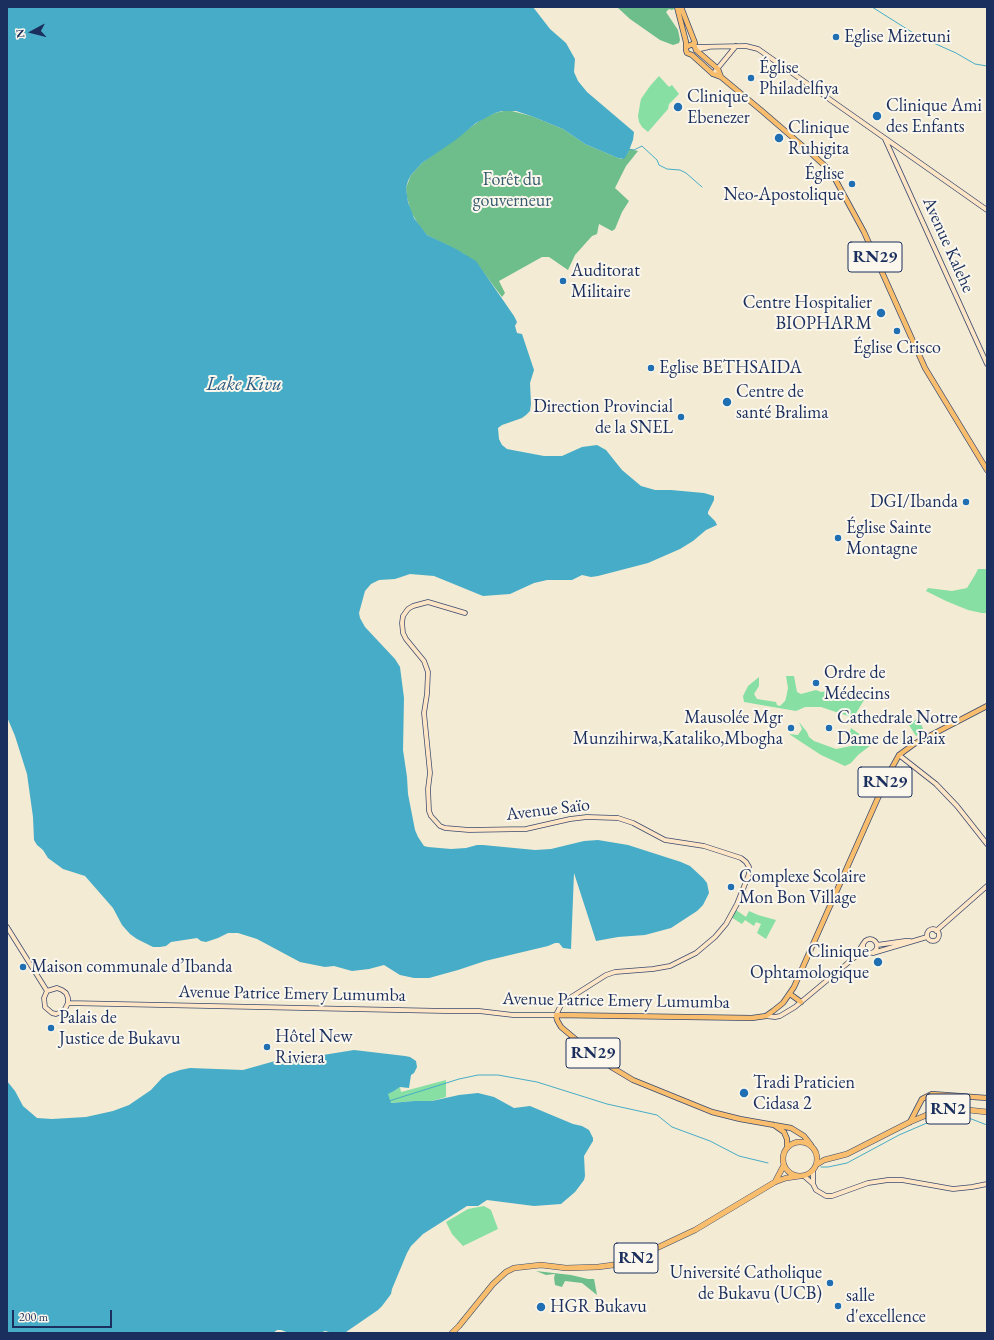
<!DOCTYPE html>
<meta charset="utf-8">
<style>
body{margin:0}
#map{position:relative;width:994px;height:1340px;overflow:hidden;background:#f3ebd4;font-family:"EB Garamond",serif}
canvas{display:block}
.frame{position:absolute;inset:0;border:8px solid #1b2f5e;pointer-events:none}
.north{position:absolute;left:12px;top:12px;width:40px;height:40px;-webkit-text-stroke:3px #fbf7ec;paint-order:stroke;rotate:263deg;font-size:11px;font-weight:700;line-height:16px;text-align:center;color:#1b2f5e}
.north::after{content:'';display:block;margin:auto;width:14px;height:18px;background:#1b2f5e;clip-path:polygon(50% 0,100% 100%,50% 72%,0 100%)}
.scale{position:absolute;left:12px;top:1310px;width:100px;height:18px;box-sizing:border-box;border:2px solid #1b2f5e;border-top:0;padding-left:5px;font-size:12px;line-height:14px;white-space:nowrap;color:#1b2f5e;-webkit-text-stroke:3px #fbf7ec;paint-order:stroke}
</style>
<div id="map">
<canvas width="994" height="1340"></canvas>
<div class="frame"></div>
<div class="north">N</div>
<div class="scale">200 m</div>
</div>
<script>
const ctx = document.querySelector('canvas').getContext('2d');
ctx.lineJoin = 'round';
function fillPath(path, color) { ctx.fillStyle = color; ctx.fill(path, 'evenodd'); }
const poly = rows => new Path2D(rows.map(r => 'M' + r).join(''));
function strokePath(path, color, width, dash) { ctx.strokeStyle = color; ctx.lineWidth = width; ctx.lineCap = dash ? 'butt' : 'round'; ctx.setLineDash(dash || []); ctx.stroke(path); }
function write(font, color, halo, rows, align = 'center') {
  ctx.font = font + ' "EB Garamond",serif'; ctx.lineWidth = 4; ctx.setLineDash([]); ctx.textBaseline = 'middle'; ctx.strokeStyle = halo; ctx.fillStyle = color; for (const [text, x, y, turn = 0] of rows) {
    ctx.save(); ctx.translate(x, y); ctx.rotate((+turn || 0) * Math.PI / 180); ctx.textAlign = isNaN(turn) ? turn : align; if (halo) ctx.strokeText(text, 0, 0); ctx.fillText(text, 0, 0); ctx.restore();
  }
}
const green = poly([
 [659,76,669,87,672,85,679,94,669,104,668,109,648,132,642,127,639,122,638,116,640,104,641,99,650,86],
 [978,569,987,569,987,613,982,613,968,610,946,601,926,591,928,588,952,591,967,588,975,575],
 [786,676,794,676,797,692,801,694,816,690,821,692,827,691,837,694,840,694,841,692,853,692,867,695,855,715,851,717,821,707,805,707,796,711,744,702,743,696,748,686,759,677,759,686,754,694,757,699,776,702,777,705,780,706,785,701,786,698,788,688],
 [919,717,924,732,916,736,909,725],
 [799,722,807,732,809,737,814,741,836,749,871,742,847,742,851,728,862,736,875,742,858,755,851,763,845,766,821,755,789,734,798,735,802,729],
 [736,910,746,917,749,911,758,915,776,920,766,939,757,933,761,924,756,922,754,926,745,920,742,924,731,917],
 [446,1080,446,1097,432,1101,414,1101,390,1103,389,1101,387,1094,394,1091,400,1087,401,1092],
 [484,1206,491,1210,498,1229,463,1246,452,1234,446,1222,468,1209]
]);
const forest = poly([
 [617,7,677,7,672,10,669,9,666,12,678,30,680,40,679,43,673,45,660,40,630,19],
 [508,110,531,116,563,129,585,144,618,158,622,159,628,153,629,149,638,151,626,166,615,188,629,201,622,212,615,229,612,231,599,224,597,234,592,236,575,255,568,270,549,257,542,257,499,281,505,293,502,297,478,265,464,254,427,235,420,227,411,212,407,197,406,188,411,175,422,163,482,119,495,113],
 [536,1271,571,1275,588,1279,594,1279,597,1295,582,1283,565,1281,562,1287,555,1285,554,1278,555,1274,546,1275]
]);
const water = poly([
 [7,7,533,7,550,29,566,43,575,59,574,72,578,81,587,92,634,132,633,140,628,153,624,159,618,158,585,144,563,129,531,116,516,111,502,111,495,113,476,123,457,139,422,163,411,175,408,181,406,188,408,202,414,218,427,235,456,249,476,261,514,316,517,322,515,326,517,333,522,334,534,370,530,383,531,404,530,411,526,415,522,418,502,425,498,428,499,439,502,445,507,449,512,450,544,456,562,456,582,447,597,445,606,450,622,470,641,486,655,490,671,490,704,493,714,496,714,500,708,512,708,514,715,521,717,525,706,530,693,541,680,549,648,563,598,576,591,577,582,575,572,580,547,580,534,583,510,594,483,596,434,576,410,574,395,579,379,580,371,584,365,591,359,613,360,618,365,627,395,659,400,667,404,698,403,750,407,777,408,794,415,830,418,837,424,846,428,847,451,849,466,848,477,845,483,845,535,850,551,849,584,841,598,840,628,845,681,862,690,866,703,878,707,883,709,893,703,905,697,911,671,928,645,935,618,937,596,941,574,873,571,949,563,948,559,943,555,943,548,946,485,961,458,970,429,978,414,978,400,975,384,965,369,969,352,971,334,966,325,967,300,962,257,939,238,933,228,933,218,938,206,942,201,941,197,938,171,942,166,946,160,947,153,947,137,939,130,934,122,925,113,908,85,876,63,869,48,858,43,850,37,845,34,840,33,817,27,774,15,736,7,717],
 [354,1050,405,1056,410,1057,416,1061,417,1067,414,1073,411,1075,409,1088,400,1087,394,1091,388,1094,391,1103,414,1101,432,1101,459,1095,478,1093,494,1097,514,1108,530,1106,573,1124,582,1126,589,1130,593,1138,593,1141,584,1156,585,1176,584,1180,575,1192,561,1204,534,1206,487,1200,478,1206,467,1206,423,1234,411,1246,407,1253,392,1289,391,1294,382,1306,378,1310,346,1332,333,1333,325,1331,320,1333,289,1333,281,1330,277,1330,273,1333,7,1333,7,1081,15,1091,23,1106,37,1118,52,1119,86,1117,113,1111,129,1105,151,1090,162,1078,168,1074,180,1070,190,1068,243,1070,275,1061,317,1056]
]);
const stream = poly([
 [872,7,918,36,956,53,975,64,987,66],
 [629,149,634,150,642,146,657,160,659,165,667,169,680,170,686,173,702,187],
 [389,1101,459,1079,478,1075,498,1075,537,1082,607,1104,657,1115,672,1127,710,1141,739,1156,768,1163],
 [821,1167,828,1167,847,1163,899,1135,941,1117,949,1115,961,1115,987,1125]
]);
const secondary = poly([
 [695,47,746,46,758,49,987,210],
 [696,50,709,47],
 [713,74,736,46],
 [885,139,987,364],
 [899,755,936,784,957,806,987,844],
 [7,927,47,991],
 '927 935a6 6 0 1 1 12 0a6 6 0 1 1-12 0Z',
 [936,931,987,886],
 '863 946a7 7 0 1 1 14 0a7 7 0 1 1-14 0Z',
 [877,945,905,941,910,941],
 [873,953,927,937],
 [57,988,62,990,66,993,68,998,68,1003,64,1011,56,1014,52,1013,45,1007,44,998,47,991,57,988],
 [68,1003,445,1011,479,1011,513,1015,556,1015,562,1003,606,975,615,972,653,969,670,966,696,953,715,937,726,924,737,904,749,874,749,867,746,862,741,858,704,846,665,840,633,823,618,818,587,817,570,819,526,829,469,830,445,828,440,826,431,816,429,811,428,789,430,773,424,713,427,694,428,672,424,661,406,639,403,633,402,623,403,616,408,609,413,606,428,602,465,613],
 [766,1016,775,1017,780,1016,795,1007,855,957,863,944],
 [804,1176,813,1184,816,1190,826,1196,832,1196,868,1183,888,1180,902,1180,953,1189,972,1187,987,1184],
 [813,1184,813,1170]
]);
const primary = poly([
 [677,7,686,42,686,47],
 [681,7,695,43,693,45,695,47,696,50],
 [695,43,686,47,686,50,687,53,692,55,713,74,721,77,762,111,813,155,825,166,834,177,864,232,925,368,987,470],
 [696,50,718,69,721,77],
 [790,994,801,1002],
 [910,1122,922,1099,932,1094,987,1098],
 [774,1125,784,1132,787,1139,787,1147],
 [811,1145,804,1136,791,1128,740,1119,712,1112,633,1080,613,1068,580,1043,561,1027,557,1020,556,1015,752,1018,766,1016,773,1011,783,1003,794,987,889,773,899,755,914,744,987,706]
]);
const highway = poly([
 '783 1159a17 17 0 1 1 34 0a17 17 0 1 1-34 0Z',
 [816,1165,824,1160,847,1154,910,1122,936,1111,950,1108,987,1112],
 [775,1182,784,1165],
 [452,1333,459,1326,493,1284,506,1272,514,1268,541,1265,566,1268,598,1267,613,1265,629,1261,695,1230,775,1182,786,1178,800,1176]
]);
const markers = [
 [836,37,4,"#1f6fb2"],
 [751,78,4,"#1f6fb2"],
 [678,107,5,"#1f6fb2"],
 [877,116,5,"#1f6fb2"],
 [779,138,5,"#1f6fb2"],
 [852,184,4,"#1f6fb2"],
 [563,281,4,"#1f6fb2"],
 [881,313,5,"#1f6fb2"],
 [897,331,4,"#1f6fb2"],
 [651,368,4,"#1f6fb2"],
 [727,402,5,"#1f6fb2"],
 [681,417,4,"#1f6fb2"],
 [966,502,4,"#1f6fb2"],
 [838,538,4,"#1f6fb2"],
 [816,683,4,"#1f6fb2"],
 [791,728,4,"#1f6fb2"],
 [829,728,4,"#1f6fb2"],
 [731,887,4,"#1f6fb2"],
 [878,962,5,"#1f6fb2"],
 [23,967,4,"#1f6fb2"],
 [51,1028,4,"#1f6fb2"],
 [267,1047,4,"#1f6fb2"],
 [744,1093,5,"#1f6fb2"],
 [830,1283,4,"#1f6fb2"],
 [838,1306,4,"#1f6fb2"],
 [541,1307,5,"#1f6fb2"]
];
const shields = [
 [875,257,54],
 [885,782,54],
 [593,1053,54],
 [948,1109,44],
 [636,1258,44]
];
const shieldNames = [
 ["RN29",875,257],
 ["RN29",885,782],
 ["RN29",593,1053],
 ["RN2",948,1109],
 ["RN2",636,1258]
];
const poiNames = [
 ["Eglise Mizetuni",844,37],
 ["Église",759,68],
 ["Philadelfiya",759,89],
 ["Clinique",687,97],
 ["Ebenezer",687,118],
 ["Clinique Ami",886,106],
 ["des Enfants",886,127],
 ["Clinique",788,128],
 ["Ruhigita",788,149],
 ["Église",844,174,"right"],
 ["Neo-Apostolique",844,195,"right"],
 ["Auditorat",571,271],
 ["Militaire",571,292],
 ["Centre Hospitalier",872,303,"right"],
 ["BIOPHARM",872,324,"right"],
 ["Église Crisco",897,348,"center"],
 ["Eglise BETHSAIDA",659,368],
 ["Centre de",736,392],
 ["santé Bralima",736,413],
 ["Direction Provincial",673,407,"right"],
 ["de la SNEL",673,428,"right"],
 ["DGI/Ibanda",958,502,"right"],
 ["Église Sainte",846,528],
 ["Montagne",846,549],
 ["Ordre de",824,673],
 ["Médecins",824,694],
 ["Mausolée Mgr",783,718,"right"],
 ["Munzihirwa,Kataliko,Mbogha",783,739,"right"],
 ["Cathedrale Notre",837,718],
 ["Dame de la Paix",837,739],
 ["Complexe Scolaire",739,877],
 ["Mon Bon Village",739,898],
 ["Clinique",869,952,"right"],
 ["Ophtamologique",869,973,"right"],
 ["Maison communale d’Ibanda",31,967],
 ["Palais de",59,1018],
 ["Justice de Bukavu",59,1039],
 ["Hôtel New",275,1037],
 ["Riviera",275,1058],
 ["Tradi Praticien",753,1083],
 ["Cidasa 2",753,1104],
 ["Université Catholique",822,1273,"right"],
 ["de Bukavu (UCB)",822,1294,"right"],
 ["salle",846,1296],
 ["d'excellence",846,1317],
 ["HGR Bukavu",550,1307]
];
const parkNames = [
 ["Forêt du",512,180],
 ["gouverneur",512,201]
];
const streetNames = [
 ["Avenue Kalehe",948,245,66],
 ["Avenue Saïo",548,810,-7],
 ["Avenue Patrice Emery Lumumba",292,994,1],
 ["Avenue Patrice Emery Lumumba",616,1001,1]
];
const waterNames = [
 ["Lake Kivu",244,385]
];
fillPath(green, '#87dfa4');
fillPath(forest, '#6dbe8a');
fillPath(water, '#47acc7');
strokePath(stream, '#47acc7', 1);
strokePath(secondary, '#3b4b70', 5.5);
strokePath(primary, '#3b4b70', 6);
strokePath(highway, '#3b4b70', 6);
strokePath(secondary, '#fde5c5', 4);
strokePath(primary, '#f9be6d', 4.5);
strokePath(highway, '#f9be6d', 5);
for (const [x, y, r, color] of markers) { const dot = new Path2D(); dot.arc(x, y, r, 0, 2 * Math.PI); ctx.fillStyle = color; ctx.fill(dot); strokePath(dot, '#fbf7ec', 1.5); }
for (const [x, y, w] of shields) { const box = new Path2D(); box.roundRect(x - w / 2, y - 15, w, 30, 3); ctx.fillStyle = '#fbf7ec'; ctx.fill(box); strokePath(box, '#1b2f5e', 1); }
write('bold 17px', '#1b2f5e', null, shieldNames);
write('18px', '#1b2f5e', '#fbf7ec', poiNames, 'left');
write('18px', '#365b70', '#fbf7ec', parkNames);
write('18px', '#1b2f5e', '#fbf7ec', streetNames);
write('italic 19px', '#2a5b83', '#fbf7ec', waterNames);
</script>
